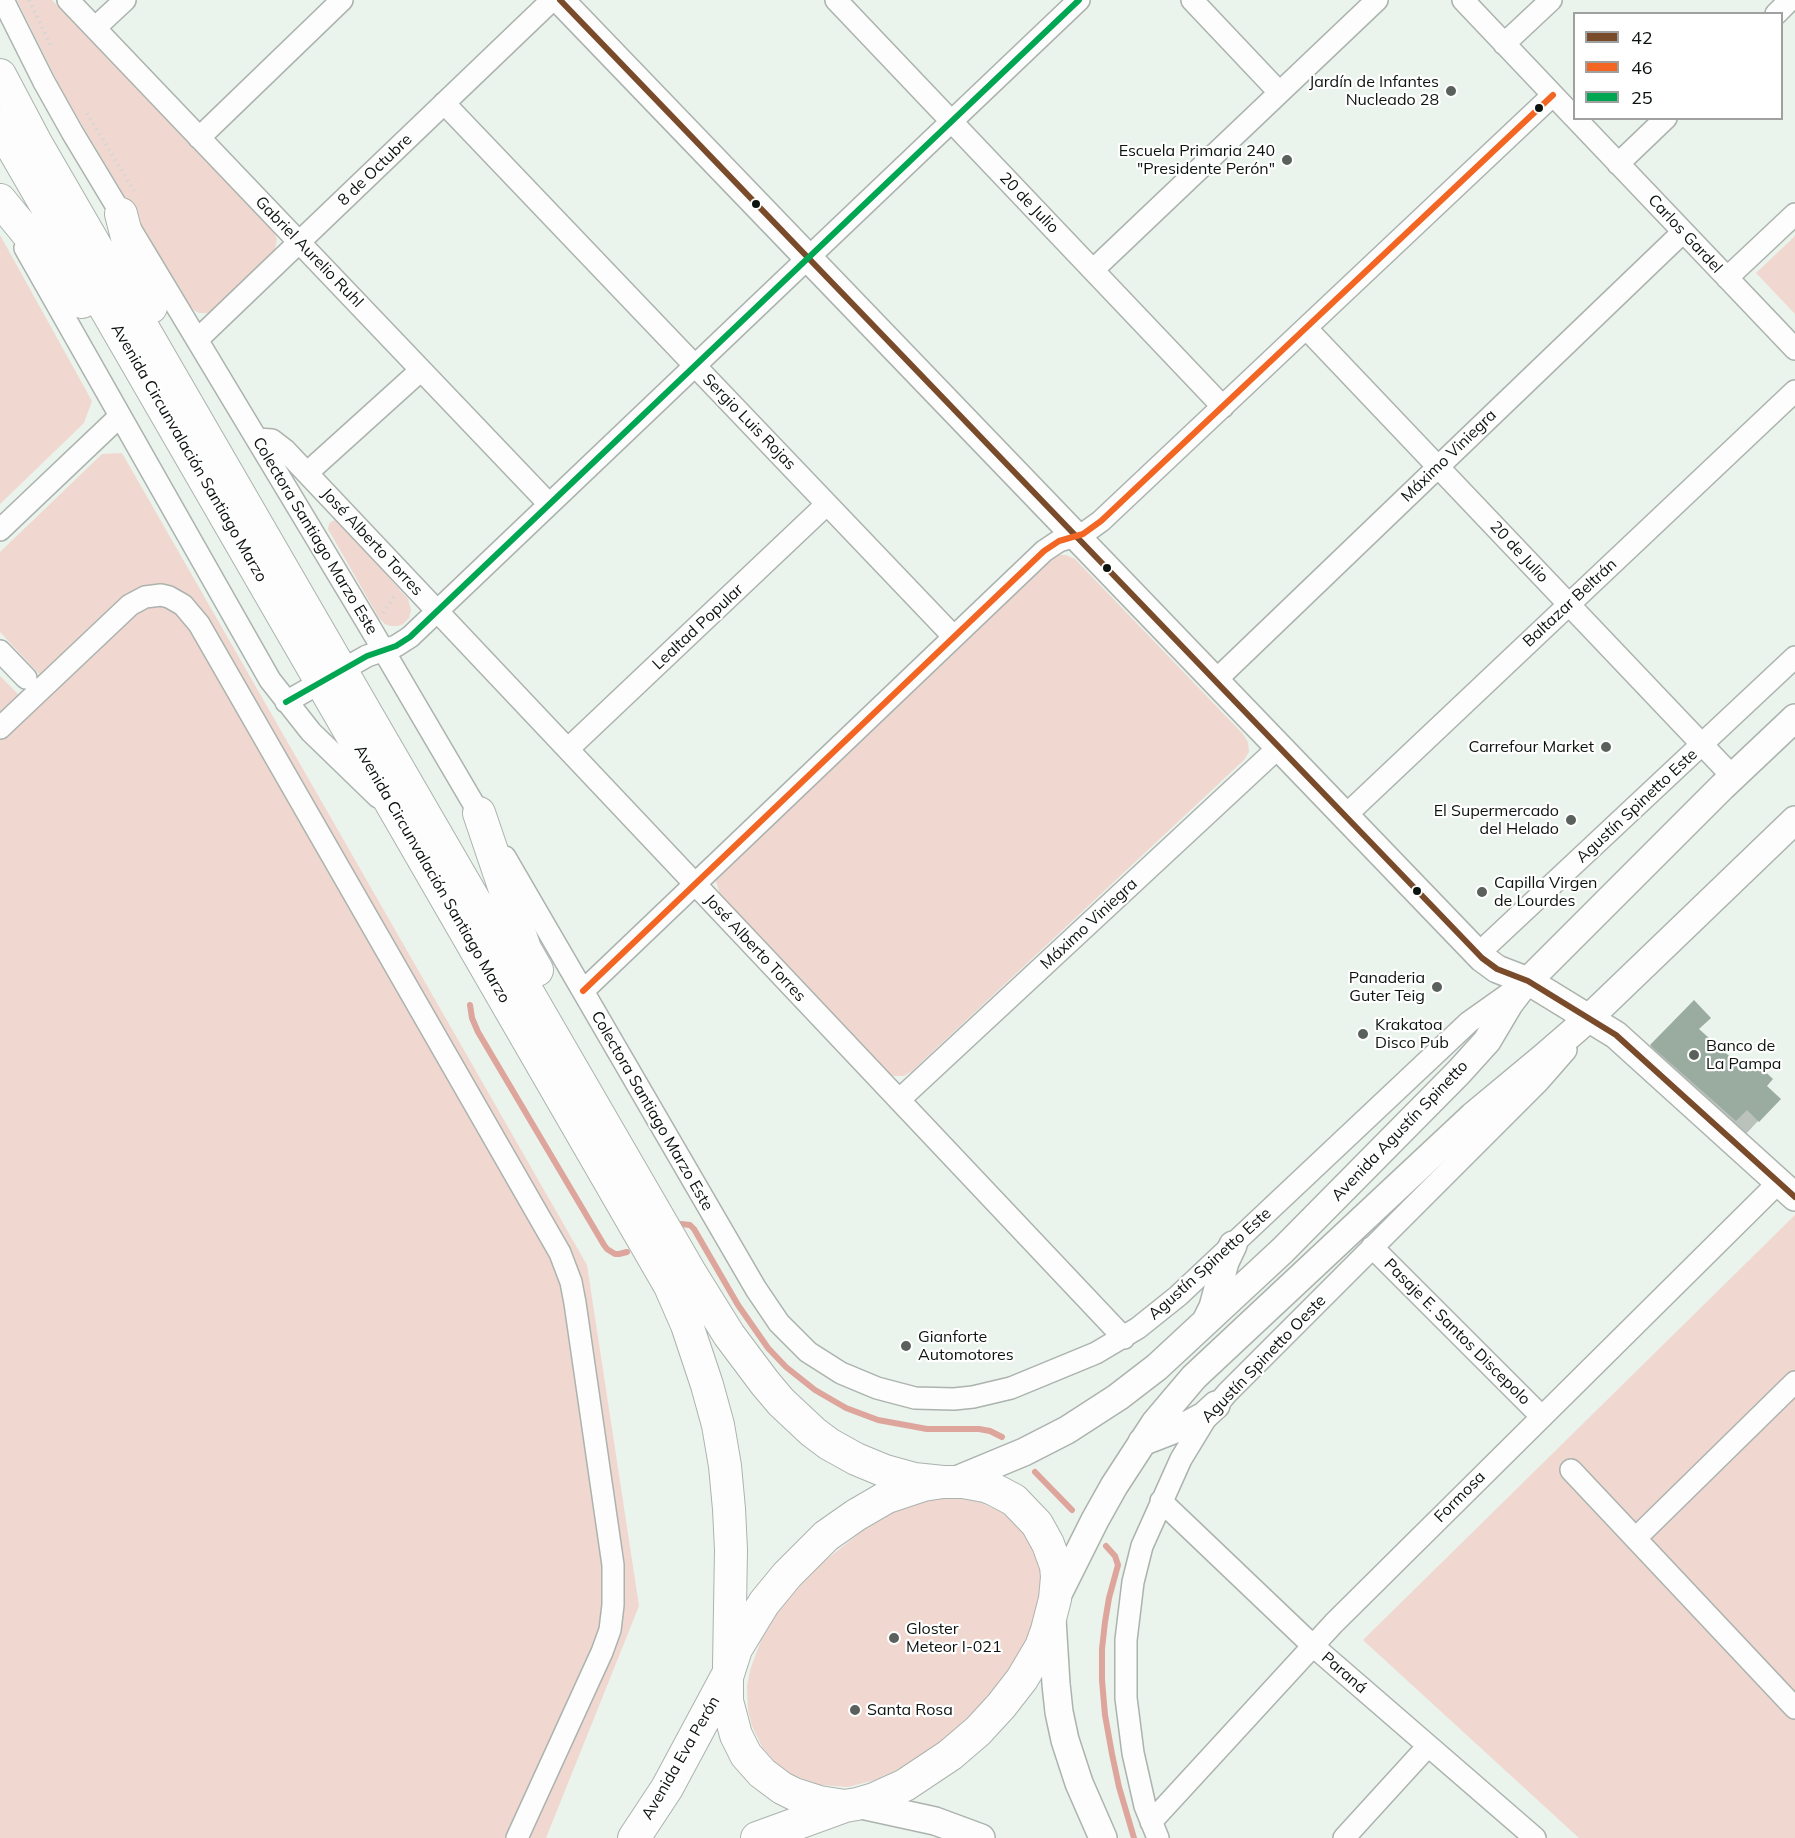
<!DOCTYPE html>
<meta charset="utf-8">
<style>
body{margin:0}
#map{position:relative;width:1795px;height:1838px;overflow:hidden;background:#eaf3ec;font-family:Mulish,sans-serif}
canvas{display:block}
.legend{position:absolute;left:1573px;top:12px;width:210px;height:108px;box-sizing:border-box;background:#fff;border:2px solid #9ea19f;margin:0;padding:8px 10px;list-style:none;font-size:18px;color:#0d130f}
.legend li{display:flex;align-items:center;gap:12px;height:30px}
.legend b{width:30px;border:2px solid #9ea19f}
</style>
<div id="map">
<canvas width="1795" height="1838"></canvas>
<ul class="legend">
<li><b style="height:8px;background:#7a4b2a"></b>42</li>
<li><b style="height:8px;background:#f26522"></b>46</li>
<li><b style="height:8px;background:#00a651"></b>25</li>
</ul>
</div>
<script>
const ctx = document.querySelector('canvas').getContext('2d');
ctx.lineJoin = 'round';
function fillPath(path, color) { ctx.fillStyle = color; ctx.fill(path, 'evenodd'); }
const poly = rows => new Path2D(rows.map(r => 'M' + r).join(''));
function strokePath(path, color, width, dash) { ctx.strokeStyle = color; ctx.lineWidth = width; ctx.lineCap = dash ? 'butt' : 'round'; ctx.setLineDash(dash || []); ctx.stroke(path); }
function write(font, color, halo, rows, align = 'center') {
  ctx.font = font + ' Mulish,sans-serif'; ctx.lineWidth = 4.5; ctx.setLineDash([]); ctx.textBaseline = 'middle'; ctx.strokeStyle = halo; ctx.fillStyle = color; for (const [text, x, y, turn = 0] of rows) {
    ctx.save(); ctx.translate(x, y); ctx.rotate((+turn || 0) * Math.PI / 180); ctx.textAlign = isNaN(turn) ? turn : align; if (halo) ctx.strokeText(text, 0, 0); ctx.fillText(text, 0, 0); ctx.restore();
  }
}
const green = poly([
 [17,0,52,0,274,232,277,239,275,249,212,311,207,313,199,313,195,311,189,305,62,91],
 [0,235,92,401,84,423,0,504],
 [1795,236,1795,314,1756,273],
 [122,453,587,1265,639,1606,546,1838,0,1838,0,676,18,694,39,674,0,632,0,552,102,454],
 [337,520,408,599,411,610,409,618,403,624,398,626,390,626,385,624,379,618,328,529,329,524,332,521],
 [1060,555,1066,555,1075,559,1243,734,1248,742,1249,752,1244,760,912,1071,904,1076,894,1076,886,1072,720,894,716,882,717,876,1048,561],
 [1795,1215,1795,1838,1579,1838,1363,1640],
 [951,1497,979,1502,1001,1512,1013,1521,1023,1533,1036,1556,1040,1572,1042,1591,1032,1630,1024,1647,1001,1682,974,1715,940,1744,903,1767,875,1780,848,1787,820,1785,792,1775,777,1765,762,1747,752,1726,748,1710,747,1686,750,1670,763,1635,779,1610,802,1584,822,1563,866,1528,895,1510,921,1500]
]);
const shadow = poly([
 [1694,1003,1697,1029,1747,1074,1765,1086,1758,1121,1744,1136,1636,1061]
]);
const stream = poly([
 [470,1005,472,1018,478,1032,604,1245,607,1249,615,1254,619,1254,627,1252],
 [681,1224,690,1225,694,1229,738,1305,768,1348,786,1367,815,1390,846,1408,878,1420,927,1429,979,1429,990,1431,1002,1437],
 [1035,1472,1072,1510],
 [1106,1546,1115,1556,1118,1565,1109,1598,1105,1622,1102,1649,1102,1680,1105,1715,1112,1754,1119,1787,1134,1838]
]);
const building = poly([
 [1694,1000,1711,1018,1699,1029,1747,1072,1757,1064,1773,1079,1767,1086,1781,1099,1759,1122,1747,1110,1736,1121,1650,1045]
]);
const path = poly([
 [29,0,52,48],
 [87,113,134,191],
 [383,613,396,594]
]);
const minor = poly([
 [3,0,44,82,72,132,368,624,486,825],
 [68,0,549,504],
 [836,0,1223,407],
 [1192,0,1279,92],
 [1463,0,1574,117],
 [1776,14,1790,0],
 [95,28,125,0],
 [1504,44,1551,0],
 [444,103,954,637],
 [1575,118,1795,349],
 [199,138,342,0],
 [1618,164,1666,118],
 [25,248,270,680,311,732,378,797],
 [1093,270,1377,0],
 [1727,278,1795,214],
 [1306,328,1733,777],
 [197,340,552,0],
 [257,439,272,440,285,450,1124,1338],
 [307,473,421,370],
 [0,530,120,416],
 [0,651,26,678],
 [1215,681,1683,232],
 [286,702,367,656,396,646,410,637,1079,0],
 [0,728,130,605,145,597,161,595,169,597,183,605,199,624,560,1253,571,1282,575,1303,613,1565,613,1605,610,1630,602,1652,517,1838],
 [568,749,827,504],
 [1345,816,1795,391],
 [505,857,756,1289,779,1323,808,1352,841,1373,877,1388,915,1398,954,1399,973,1397,1011,1388,1096,1353,1138,1328,1178,1296,1469,1022,1517,988],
 [1478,954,1795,657],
 [583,991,1044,551,1059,541,1083,534,1101,521,1553,95],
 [899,1100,1279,747],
 [1372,1247,1542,1417],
 [1571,1470,1795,1708],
 [1161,1501,1312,1645,1535,1838],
 [1636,1538,1795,1382],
 [1151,1822,1334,1623,1779,1182],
 [1158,1838,1145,1806,1133,1753,1126,1698,1126,1640,1133,1582,1142,1546,1181,1459,1206,1418,1227,1393,1538,1082,1566,1050],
 [1344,1838,1428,1746]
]);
const major = poly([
 [560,0,1482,958,1497,969,1528,981,1616,1035,1795,1197],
 [1207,1319,1213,1307,1225,1262,1233,1245],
 [1142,1442,1191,1423,1204,1416,1216,1405],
 [954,1481,1024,1452,1067,1430,1118,1397,1157,1367,1283,1250,1459,1072,1487,1041,1509,1004,1522,987,1722,787,1795,718],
 [1056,1598,1095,1520,1114,1486,1155,1423,1194,1377,1473,1116,1544,1057,1589,1018,1795,820],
 [1052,1619,1056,1684,1059,1712,1065,1740,1079,1783,1103,1838],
 [857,1804,935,1821,981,1838]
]);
const highway = poly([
 [0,75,36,143,348,682,691,1274,729,1335,765,1383,781,1402,813,1432,829,1444,856,1459,885,1471,914,1479,943,1482],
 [0,126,670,1286,687,1325,707,1385,718,1425,725,1466,729,1509,731,1550,729,1666],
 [0,200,69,284,82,302],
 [121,214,137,276,151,307],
 [479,813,525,949,537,970],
 [634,1838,667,1788,726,1678],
 [757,1838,845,1806,857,1804,874,1799,905,1785,950,1755,978,1731,1001,1706,1022,1679,1041,1647,1047,1630,1055,1599,1057,1577,1056,1566,1048,1544,1037,1524,1014,1500,995,1490,985,1486,963,1482,943,1482,923,1485,887,1497,856,1515,826,1536,787,1575,764,1603,736,1649,727,1677,727,1701,736,1735,746,1755,762,1773,782,1788,794,1794,819,1802,845,1806]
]);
const bus1 = poly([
 [560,0,1482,958,1497,969,1528,981,1616,1035,1795,1197]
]);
const bus2 = poly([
 [583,991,1044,551,1059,541,1083,534,1101,521,1553,95]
]);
const bus3 = poly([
 [286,702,367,656,396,646,410,637,1079,0]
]);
const markers = [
 [1451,91,6,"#5a615c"],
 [1539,108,5,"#0d130f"],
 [1287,160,6,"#5a615c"],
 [756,204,5,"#0d130f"],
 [1107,568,5,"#0d130f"],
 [1606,747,6,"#5a615c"],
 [1571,820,6,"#5a615c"],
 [1417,891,5,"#0d130f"],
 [1482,892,6,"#5a615c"],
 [1437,987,6,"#5a615c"],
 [1363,1034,6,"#5a615c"],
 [1694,1055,6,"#5a615c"],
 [906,1346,6,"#5a615c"],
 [894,1638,6,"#5a615c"],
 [855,1710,6,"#5a615c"]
];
const poiNames = [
 ["Jardín de Infantes",1439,82,"right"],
 ["Nucleado 28",1439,100,"right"],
 ["Escuela Primaria 240",1275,151,"right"],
 ["\"Presidente Perón\"",1275,169,"right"],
 ["Carrefour Market",1594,747,"right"],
 ["El Supermercado",1559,811,"right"],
 ["del Helado",1559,829,"right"],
 ["Capilla Virgen",1494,883],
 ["de Lourdes",1494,901],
 ["Panaderia",1425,978,"right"],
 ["Guter Teig",1425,996,"right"],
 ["Krakatoa",1375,1025],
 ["Disco Pub",1375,1043],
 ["Banco de",1706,1046],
 ["La Pampa",1706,1064],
 ["Gianforte",918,1337],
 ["Automotores",918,1355],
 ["Gloster",906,1629],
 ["Meteor I-021",906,1647],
 ["Santa Rosa",867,1710]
];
const streetNames = [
 ["8 de Octubre",375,170,-44],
 ["20 de Julio",1029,203,46],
 ["Carlos Gardel",1685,234,47],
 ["Gabriel Aurelio Ruhl",309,252,46],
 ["Sergio Luis Rojas",749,422,46],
 ["Avenida Circunvalación Santiago Marzo",189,453,60],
 ["Máximo Viniegra",1449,456,-44],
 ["Colectora Santiago Marzo Este",315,536,59],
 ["José Alberto Torres",372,542,47],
 ["20 de Julio",1519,552,47],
 ["Baltazar Beltrán",1570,603,-43],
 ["Lealtad Popular",698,627,-43],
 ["Agustín Spinetto Este",1637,806,-43],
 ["Avenida Circunvalación Santiago Marzo",432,874,60],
 ["Máximo Viniegra",1089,924,-43],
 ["José Alberto Torres",755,948,47],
 ["Colectora Santiago Marzo Este",652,1111,60],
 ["Avenida Agustín Spinetto",1400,1131,-46],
 ["Agustín Spinetto Este",1210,1264,-42],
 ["Pasaje E. Santos Discepolo",1457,1332,45],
 ["Agustín Spinetto Oeste",1264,1359,-46],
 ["Formosa",1460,1497,-45],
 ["Paraná",1344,1673,41],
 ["Avenida Eva Perón",681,1758,-60]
];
fillPath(green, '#f0d8d0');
fillPath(shadow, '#0003');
strokePath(stream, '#dda59c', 6);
fillPath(building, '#9aac9f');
strokePath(minor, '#acb3ae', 24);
strokePath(major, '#acb3ae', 30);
strokePath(highway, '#acb3ae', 34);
strokePath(path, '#d4d6d4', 4, [1.5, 4.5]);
strokePath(minor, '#fcfdfc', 21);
strokePath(major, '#fcfdfc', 27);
strokePath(highway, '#fcfdfc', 32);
strokePath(bus1, '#7a4b2a', 6);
strokePath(bus2, '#f26522', 6);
strokePath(bus3, '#00a651', 6);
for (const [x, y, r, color] of markers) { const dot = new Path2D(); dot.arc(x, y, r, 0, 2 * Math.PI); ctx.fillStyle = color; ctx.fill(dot); strokePath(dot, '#fff', 2); }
write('16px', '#0d130f', '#fff', poiNames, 'left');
write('16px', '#0d130f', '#fff', streetNames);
</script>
